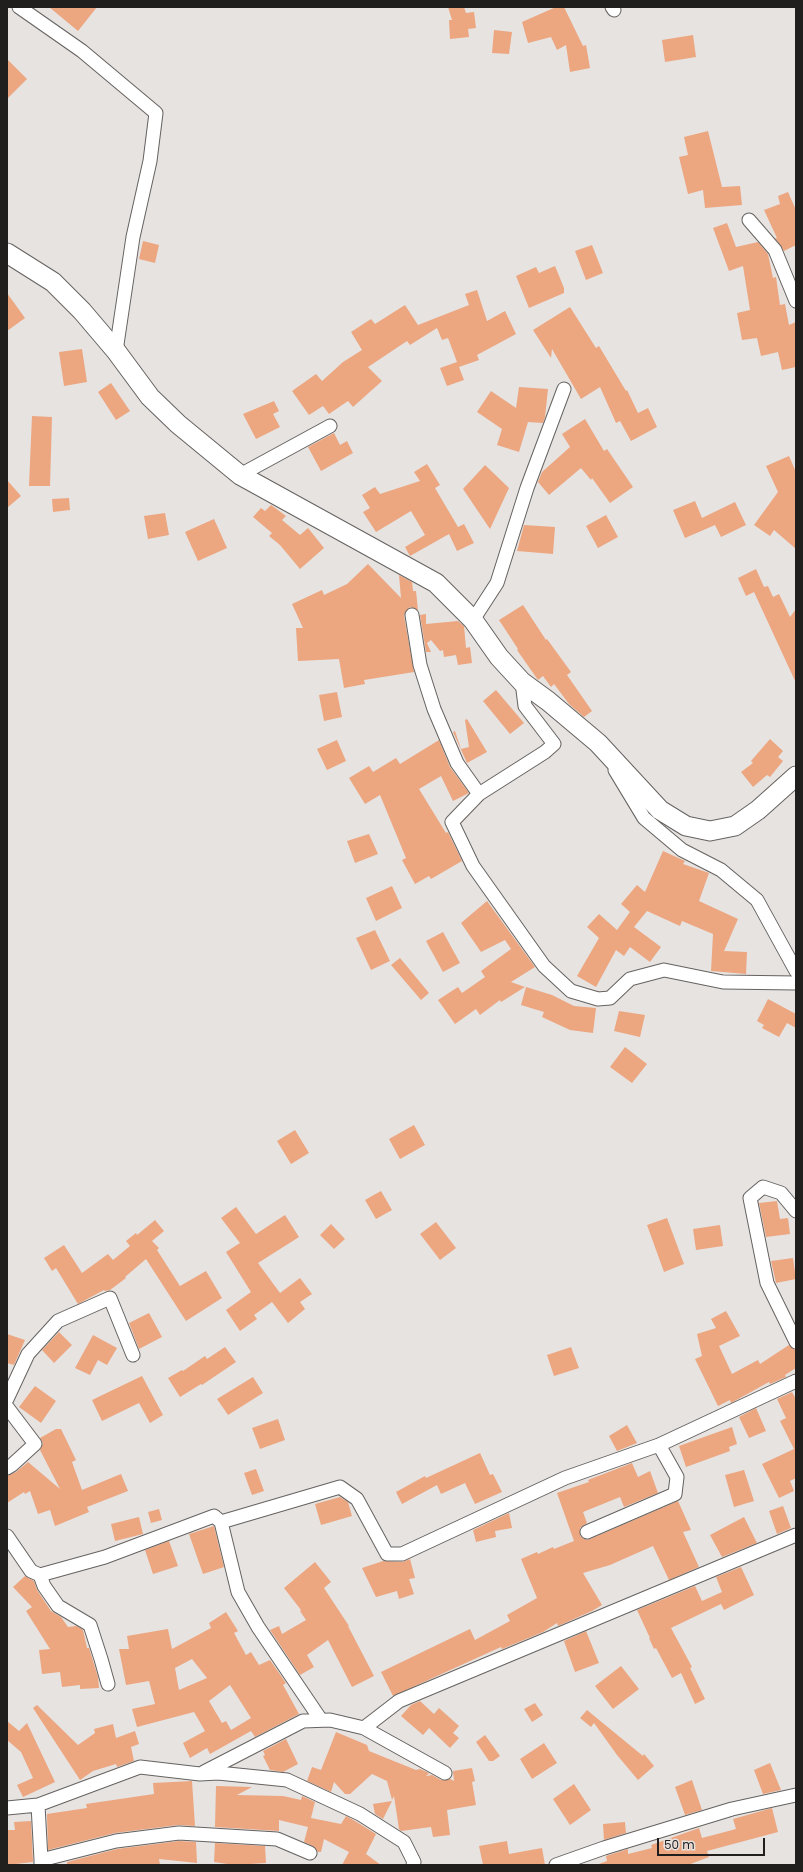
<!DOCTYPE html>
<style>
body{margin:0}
#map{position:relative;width:803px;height:1872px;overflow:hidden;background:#e7e3e1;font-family:Poppins,sans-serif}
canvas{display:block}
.frame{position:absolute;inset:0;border:8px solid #201f1e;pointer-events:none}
.scale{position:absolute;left:657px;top:1838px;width:108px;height:18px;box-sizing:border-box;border:2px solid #201f1e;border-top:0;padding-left:5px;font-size:12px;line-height:14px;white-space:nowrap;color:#201f1e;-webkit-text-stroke:3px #e7e3e1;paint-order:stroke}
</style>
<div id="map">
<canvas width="803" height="1872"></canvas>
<div class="frame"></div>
<div class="scale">50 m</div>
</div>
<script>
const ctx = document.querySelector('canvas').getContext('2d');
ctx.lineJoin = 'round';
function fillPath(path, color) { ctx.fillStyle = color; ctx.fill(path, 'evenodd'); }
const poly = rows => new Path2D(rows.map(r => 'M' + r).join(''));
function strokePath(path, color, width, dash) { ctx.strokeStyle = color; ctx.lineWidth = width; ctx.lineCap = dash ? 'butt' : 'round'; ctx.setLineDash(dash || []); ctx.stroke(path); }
const building = poly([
 [49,7,97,7,78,31],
 [448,7,464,7,466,13,474,12,476,28,468,29,469,37,450,39,449,20,452,20],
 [556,7,564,7,583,46,586,45,590,68,570,72,566,45,557,50,551,37,528,43,522,22],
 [494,30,512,32,509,54,492,53],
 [693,35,696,57,665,62,662,40],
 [7,59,27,79,7,99],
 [708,131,722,187,740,186,742,205,705,208,703,190,688,194,679,157,688,155,684,137],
 [788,192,796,210,796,245,784,251,775,238,777,238,764,210,780,204,778,196],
 [727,223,736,247,758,242,768,254,773,278,776,277,780,305,785,304,789,325,796,322,796,367,782,370,778,352,761,356,757,338,742,340,737,313,750,310,743,266,729,271,713,228],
 [143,241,159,245,155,263,139,259],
 [592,245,603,273,586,280,575,251],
 [555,266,564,288,564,293,529,308,516,276,536,267,539,273],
 [477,290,487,321,505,311,516,334,477,355,479,360,459,367,464,380,447,386,440,368,457,362,448,338,442,340,437,328,410,345,407,341,368,367,382,381,353,407,348,401,329,414,323,406,309,415,292,391,316,374,322,381,343,362,362,350,351,332,371,319,375,324,405,305,418,325,469,305,465,294],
 [7,293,25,318,7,331],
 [570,307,596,348,599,346,626,391,627,390,638,413,648,408,657,427,631,441,620,421,616,423,600,387,581,399,552,349,551,358,533,330],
 [82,349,87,382,64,386,59,352],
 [111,383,130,411,116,420,98,392],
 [519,387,548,389,545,417,543,423,528,422,519,452,497,445,502,429,477,412,491,391,516,408],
 [274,401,279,411,273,414,280,427,256,439,243,414],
 [32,416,52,417,50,486,29,486],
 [585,419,604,451,607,449,633,487,610,503,592,478,591,480,581,468,549,495,538,482,542,472,570,447,562,434],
 [334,433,340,445,347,441,353,453,321,471,308,447],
 [789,456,796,472,796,549,774,530,770,536,754,525,778,492,766,466],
 [427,464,440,485,435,488,458,527,464,524,474,543,457,551,449,534,410,556,405,547,425,535,411,511,376,532,363,512,370,508,362,495,375,487,380,494,420,481,414,472],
 [485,465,509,488,490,529,463,489],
 [7,480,21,496,7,508],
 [69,498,70,510,53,512,52,499],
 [695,501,702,518,735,502,746,525,721,537,715,525,685,538,673,510],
 [271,505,286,516,282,520,300,535,308,528,324,548,300,569,280,545,269,536,272,533,253,517,261,508,265,511],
 [165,513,169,535,148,539,144,516],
 [606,515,618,537,598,548,586,526],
 [214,519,227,548,198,561,185,532],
 [524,525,555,527,553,554,517,551],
 [368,564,401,598,399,575,412,582,413,591,416,591,418,610,410,607,405,612,404,616,414,672,364,680,365,684,344,688,339,659,298,661,296,628,303,628,292,604,322,590,324,595,347,584],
 [756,569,764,587,768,586,773,597,779,594,790,617,796,609,796,683,754,592,746,596,738,578],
 [523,605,546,640,547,639,571,672,567,675,592,711,584,717,569,704,554,684,551,687,543,676,538,680,517,650,518,649,499,620],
 [426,614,426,624,458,621,464,626,466,648,470,647,472,663,458,665,456,655,444,657,443,650,440,651,431,640,427,643,431,652,426,652,420,615],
 [496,690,524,723,510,734,483,701],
 [337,692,342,717,324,721,319,695],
 [467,719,487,752,467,763,453,732,455,731,461,749,469,747,465,720],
 [770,739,783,751,778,757,783,761,770,777,767,775,753,787,741,772,753,763,751,761],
 [337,740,346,761,327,770,317,749],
 [439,740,450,767,469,793,453,801,441,776,419,789,446,833,448,832,462,861,431,879,429,876,415,884,402,860,406,858,380,795,365,804,349,778,369,766,373,772,396,758,400,764],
 [369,834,378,854,355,863,347,841],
 [663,851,685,861,683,864,709,873,699,901,738,919,724,951,747,952,746,974,711,971,713,934,682,921,680,926,647,911,634,927,661,947,650,962,630,947,624,956,616,950,596,987,577,976,599,938,587,927,599,914,617,930,630,912,621,904,637,885,645,892],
 [392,886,402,908,376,921,366,898],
 [487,901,535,967,511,982,525,987,501,1002,500,1000,480,1015,476,1009,455,1024,438,1000,458,987,462,993,485,977,481,971,511,949,505,940,481,952,461,923],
 [375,930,390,961,371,970,356,938],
 [443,932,460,963,443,972,426,941],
 [400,958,429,993,421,1000,391,965],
 [526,987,552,995,574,1006,596,1008,593,1033,570,1030,542,1017,544,1012,521,1005],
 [768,999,796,1014,796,1028,787,1023,779,1037,762,1028,764,1025,757,1021],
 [619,1011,645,1015,640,1037,614,1031],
 [625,1047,647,1064,632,1083,610,1067],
 [414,1125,425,1145,400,1159,389,1139],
 [295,1130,309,1153,291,1164,277,1141],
 [381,1191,392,1210,376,1219,365,1200],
 [777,1201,780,1219,788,1218,790,1234,766,1237,759,1203],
 [236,1207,256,1234,285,1215,299,1237,258,1263,280,1293,300,1278,312,1294,300,1302,305,1309,288,1323,272,1302,254,1315,257,1319,240,1331,226,1310,251,1292,226,1252,240,1243,221,1218],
 [667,1218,684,1264,664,1272,647,1225],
 [155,1220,164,1231,152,1241,159,1248,157,1250,180,1286,206,1271,222,1298,186,1321,146,1259,125,1277,126,1278,110,1290,105,1291,104,1290,78,1304,56,1268,52,1271,44,1258,64,1245,82,1273,108,1254,113,1260,130,1246,126,1241,136,1233,137,1235],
 [436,1222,456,1248,440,1260,420,1234],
 [331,1224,345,1239,334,1249,320,1235],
 [720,1225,723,1246,696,1250,693,1229],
 [793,1258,796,1279,776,1283,771,1261],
 [726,1311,740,1336,719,1346,732,1374,758,1360,760,1364,789,1345,796,1350,796,1368,785,1375,786,1377,770,1384,769,1382,731,1403,730,1400,718,1406,695,1359,702,1356,697,1334,716,1328,711,1319],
 [149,1313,162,1337,139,1349,129,1323],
 [59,1332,72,1345,54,1363,42,1350],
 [7,1334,25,1340,14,1365,7,1363],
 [93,1335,117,1348,107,1365,98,1360,90,1375,75,1368],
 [225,1347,236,1362,202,1385,201,1384,180,1397,168,1378,182,1370,183,1371,205,1356,207,1359],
 [571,1347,579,1368,554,1376,547,1355],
 [142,1376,163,1415,150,1423,139,1403,102,1421,92,1400],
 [253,1377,263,1393,228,1415,217,1399],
 [35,1386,56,1401,41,1423,19,1407],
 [792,1392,796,1399,796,1478,790,1481,794,1491,779,1498,762,1464,794,1449,780,1421,786,1418,777,1399],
 [756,1408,766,1431,749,1438,739,1417],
 [278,1419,285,1440,260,1449,252,1428],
 [627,1425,637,1443,617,1451,609,1436],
 [732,1427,737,1444,729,1447,730,1451,686,1467,679,1446],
 [56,1429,61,1429,76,1460,72,1462,82,1490,121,1474,128,1491,87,1507,89,1512,55,1526,50,1510,38,1514,30,1491,25,1494,24,1492,7,1503,7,1476,16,1472,28,1462,60,1489,40,1450,43,1443,40,1438],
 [480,1453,490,1475,493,1474,502,1492,475,1504,465,1483,441,1494,437,1485,402,1504,396,1492,425,1476,426,1478],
 [632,1463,638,1477,650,1471,658,1493,624,1507,620,1497,583,1512,587,1523,580,1528,580,1536,586,1540,590,1539,678,1501,691,1530,683,1532,699,1567,669,1580,653,1546,610,1565,583,1573,602,1605,592,1611,558,1626,557,1623,543,1632,502,1649,501,1647,393,1696,381,1672,470,1629,475,1640,510,1621,507,1615,537,1598,521,1559,537,1552,538,1554,553,1547,554,1549,574,1541,557,1493,589,1482,588,1480],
 [256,1469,264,1491,252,1495,244,1473],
 [744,1470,754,1501,734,1507,725,1475],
 [340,1497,348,1502,352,1516,321,1525,315,1504],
 [783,1506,791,1528,777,1534,769,1511],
 [159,1509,162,1520,151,1523,148,1512],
 [509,1513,512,1528,495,1531,496,1537,476,1542,473,1530],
 [139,1517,143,1534,115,1541,111,1524],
 [744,1517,757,1543,722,1557,710,1535],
 [214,1526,224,1567,203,1574,189,1534],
 [169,1541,178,1566,153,1574,145,1550],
 [410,1559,415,1578,409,1579,414,1594,399,1599,397,1591,376,1597,362,1568,383,1561,402,1562],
 [315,1562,331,1582,324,1588,349,1626,348,1626,374,1676,352,1687,328,1640,307,1655,314,1667,300,1675,270,1630,279,1626,282,1634,306,1620,300,1611,301,1610,284,1588],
 [741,1567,754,1595,724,1610,721,1604,671,1628,692,1667,690,1668,705,1699,695,1704,681,1673,672,1678,656,1648,654,1649,649,1638,650,1638,637,1610,695,1586,702,1601,722,1592,716,1577],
 [25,1576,34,1581,37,1590,51,1611,61,1617,68,1627,77,1626,83,1630,87,1648,89,1648,98,1677,99,1688,80,1689,80,1685,62,1687,60,1672,42,1674,39,1650,50,1649,26,1611,32,1607,13,1587],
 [226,1612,238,1631,234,1633,246,1655,251,1652,259,1665,270,1660,286,1683,283,1685,299,1714,255,1737,251,1731,210,1754,207,1748,190,1758,183,1743,205,1731,194,1712,137,1727,132,1709,155,1704,149,1681,126,1685,119,1649,129,1649,127,1636,168,1629,172,1649,211,1628,209,1623],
 [192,1659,207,1678,179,1690,175,1668],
 [230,1685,251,1718,231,1730,226,1721,222,1723,209,1701],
 [586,1631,599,1663,575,1672,564,1641],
 [621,1666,639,1689,613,1709,595,1686],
 [420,1701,434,1714,439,1708,459,1726,453,1733,459,1738,450,1748,429,1728,423,1735,401,1716,411,1705],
 [535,1703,543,1715,532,1722,524,1709],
 [37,1705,78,1745,95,1733,94,1729,113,1724,116,1738,135,1731,139,1744,131,1747,134,1761,117,1767,116,1764,93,1771,80,1780,33,1708],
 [587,1710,643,1756,644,1754,654,1766,638,1780,617,1755,594,1723,591,1727,580,1718],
 [7,1721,19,1731,27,1723,55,1782,23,1797,17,1785,33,1778,21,1752,7,1740],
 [336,1732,367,1745,369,1751,416,1770,420,1769,429,1773,426,1776,432,1775,441,1780,450,1779,454,1781,453,1771,472,1768,475,1781,472,1782,476,1805,447,1810,450,1835,433,1837,431,1827,401,1831,399,1829,394,1796,392,1800,387,1781,372,1774,350,1794,345,1794,334,1782,331,1792,307,1781,312,1767,321,1770],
 [485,1735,500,1756,493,1761,489,1761,476,1742],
 [286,1739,298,1764,283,1772,270,1770,263,1756,265,1755,263,1751],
 [544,1743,557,1763,532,1779,520,1759],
 [770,1763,781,1790,763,1794,754,1770],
 [692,1780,702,1810,685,1815,675,1787],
 [192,1781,195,1826,178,1825,115,1833,48,1850,47,1814,87,1808,86,1804,154,1794,153,1783],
 [574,1784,591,1810,570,1825,553,1799],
 [216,1786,252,1787,237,1795,283,1796,301,1800,302,1796,315,1802,311,1818,341,1824,346,1816,355,1821,376,1834,366,1854,381,1865,342,1865,349,1852,324,1839,321,1852,318,1852,313,1846,304,1842,308,1827,279,1820,279,1831,215,1827],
 [392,1801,383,1819,375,1814,373,1804],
 [772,1808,778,1832,707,1851,709,1857,688,1865,599,1865,599,1864,607,1861,606,1856,628,1849,628,1854,652,1848,651,1845,699,1828,702,1838,736,1829,733,1819],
 [31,1821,33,1862,7,1865,7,1830,15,1830,14,1822],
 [625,1822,626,1833,604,1840,603,1824],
 [179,1841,196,1842,197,1863,159,1859,160,1865,67,1865,67,1862,117,1849],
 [507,1841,509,1854,542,1848,545,1865,483,1865,479,1846],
 [215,1843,265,1846,266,1863,234,1865,214,1862]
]);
const minor = poly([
 [19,7,82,51,156,113,150,161,133,237,116,351],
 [612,7,614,10],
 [749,220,775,250,796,301],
 [240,475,330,426],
 [412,615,420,665,434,709,457,763,479,794],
 [473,620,497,583,527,488,564,389],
 [522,682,525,706,554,744,545,752,479,794,452,822,473,866,544,966,571,991,598,999,610,998,630,979,664,970,723,982,796,983],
 [615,770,644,818,682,850,721,870,757,900,796,971],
 [796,1211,781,1193,763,1187,750,1198,767,1283,796,1342],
 [7,1399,28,1354,58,1321,110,1298,133,1355],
 [7,1407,35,1444,12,1465,7,1468],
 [221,1522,340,1487,357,1499,387,1554,402,1554,565,1478,659,1445,796,1381],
 [587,1532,675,1494,677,1477,659,1445],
 [7,1536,31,1571,40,1575,105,1557,214,1516,221,1522,238,1592,258,1627,321,1720],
 [40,1575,44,1586,58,1606,90,1625,101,1659,108,1684],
 [364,1728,399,1701,796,1535],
 [204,1772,303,1721,330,1720,364,1728,445,1773],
 [38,1805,41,1860],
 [7,1808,38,1805,140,1767,200,1774,218,1773,287,1780,360,1814,404,1842,414,1862,413,1865],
 [41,1865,41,1860,116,1841,179,1833,277,1839,310,1853],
 [556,1865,604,1848,732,1809,796,1795]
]);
const secondary = poly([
 [7,253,53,282,82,311,116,351,150,397,178,424,240,475,436,583,473,620,499,657,522,682,548,701,598,743,660,810,686,826,710,831,735,826,758,810,796,776]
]);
fillPath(building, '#eca680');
strokePath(minor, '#656260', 15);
strokePath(secondary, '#656260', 21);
strokePath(minor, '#fff', 13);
strokePath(secondary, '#fff', 19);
</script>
